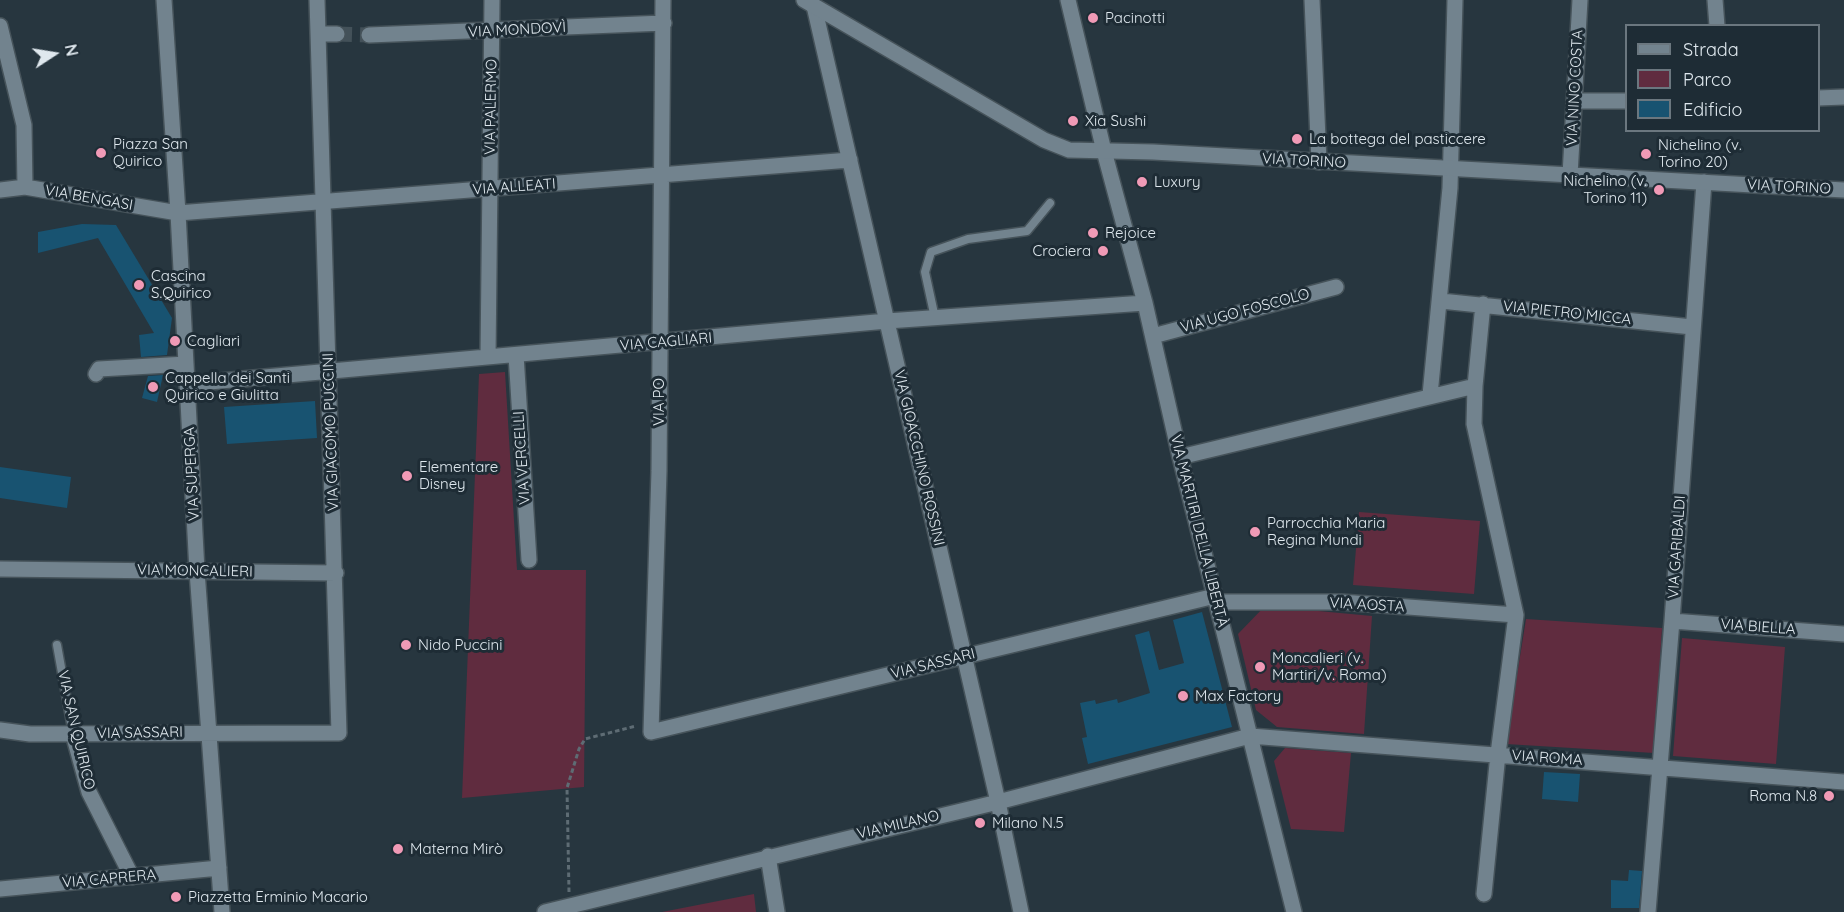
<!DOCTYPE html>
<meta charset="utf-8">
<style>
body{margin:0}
#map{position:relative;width:1844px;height:912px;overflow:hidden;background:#27363f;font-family:Quicksand,sans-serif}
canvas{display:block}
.legend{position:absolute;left:1625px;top:24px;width:195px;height:108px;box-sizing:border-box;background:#1e2c35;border:2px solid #6b777f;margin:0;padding:8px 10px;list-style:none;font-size:18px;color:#dfe8ee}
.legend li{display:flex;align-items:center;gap:12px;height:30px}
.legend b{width:30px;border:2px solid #6b777f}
.north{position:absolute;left:24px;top:24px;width:60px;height:60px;-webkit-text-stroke:4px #1e2c35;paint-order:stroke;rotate:78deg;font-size:16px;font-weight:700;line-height:24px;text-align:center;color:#dfe8ee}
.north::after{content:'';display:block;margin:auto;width:21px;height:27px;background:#dfe8ee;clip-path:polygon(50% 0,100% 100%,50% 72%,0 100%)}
</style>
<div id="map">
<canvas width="1844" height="912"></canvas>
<ul class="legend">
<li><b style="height:8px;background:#72838e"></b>Strada</li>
<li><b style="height:16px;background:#602c3f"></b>Parco</li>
<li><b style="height:16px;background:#185371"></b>Edificio</li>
</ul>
<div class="north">N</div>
</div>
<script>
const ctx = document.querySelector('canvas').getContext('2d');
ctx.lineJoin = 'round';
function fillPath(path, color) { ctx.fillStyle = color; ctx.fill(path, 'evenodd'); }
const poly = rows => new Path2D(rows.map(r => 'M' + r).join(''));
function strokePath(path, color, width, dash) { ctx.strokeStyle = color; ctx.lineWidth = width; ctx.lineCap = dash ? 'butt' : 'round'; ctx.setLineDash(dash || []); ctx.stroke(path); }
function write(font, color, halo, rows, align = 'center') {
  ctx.font = font + ' Quicksand,sans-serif'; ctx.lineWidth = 6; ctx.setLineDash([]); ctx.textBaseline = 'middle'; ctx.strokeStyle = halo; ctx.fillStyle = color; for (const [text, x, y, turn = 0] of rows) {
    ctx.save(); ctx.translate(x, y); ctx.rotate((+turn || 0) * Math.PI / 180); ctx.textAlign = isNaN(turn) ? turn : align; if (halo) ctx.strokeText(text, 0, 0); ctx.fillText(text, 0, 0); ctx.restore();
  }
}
const green = poly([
 [505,372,517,570,586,570,584,787,462,798,479,374],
 [1359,512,1480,521,1474,594,1353,585],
 [1265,606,1372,616,1364,734,1277,727,1256,710,1238,634],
 [1526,619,1662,628,1654,753,1506,744],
 [1682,638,1785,647,1776,764,1673,756],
 [1285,748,1351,753,1344,832,1291,829,1274,761],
 [754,894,756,912,662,912]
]);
const building = poly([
 [82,224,116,225,172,318,167,355,141,357,139,335,154,333,98,238,38,253,38,232],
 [163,375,157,402,142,398,148,376],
 [315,401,317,438,227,444,224,407],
 [0,467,71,477,67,508,0,498],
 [1202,612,1232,727,1088,764,1082,738,1087,737,1080,703,1095,700,1096,704,1117,699,1118,703,1150,693,1135,635,1149,631,1159,670,1184,663,1173,620],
 [1544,772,1580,774,1578,802,1542,799],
 [1629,870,1642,871,1639,908,1611,908,1611,880,1628,881]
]);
const streetTunnel = poly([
 [337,34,369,35]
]);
const path = poly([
 [569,892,567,788,579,749,585,739,636,726]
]);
const lane = poly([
 [935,318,925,272,931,252,968,239,1027,231,1050,203],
 [57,645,73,734]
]);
const street = poly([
 [164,0,178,213,197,571,222,912],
 [663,0,659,471,651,732,1215,596],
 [1312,0,1319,162],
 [1715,0,1717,26],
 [814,6,998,802,1021,912],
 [0,26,24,125,25,187],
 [318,34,337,34],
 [369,35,664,23],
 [1818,98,1844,97],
 [1574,101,1626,101],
 [1104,151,1145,303,1180,457,1294,912],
 [1570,175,1580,0],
 [0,190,25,187,178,213,850,160],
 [1441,301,1692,327],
 [1483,304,1475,386,1474,424,1516,615,1498,754,1484,894],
 [1153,336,1336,287],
 [516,355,529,560],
 [488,357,492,0],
 [96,374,99,369,186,364],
 [187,384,887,321,1145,303],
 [1430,395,1450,188,1455,0],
 [1180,457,1475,386],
 [0,569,336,573],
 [1217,602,1341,602,1516,615],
 [1672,621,1844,634],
 [0,730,30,734,339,733,317,0],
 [73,734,89,792,132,877],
 [768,856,777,912],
 [0,889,219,868],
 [545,912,998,802,1250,736,1844,782],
 [1648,912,1672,621,1704,182]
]);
const secondary = poly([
 [804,0,1044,140,1069,150,1153,152,1844,190],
 [1068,0,1104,151]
]);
const markers = [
 [1093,18,6,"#f09ab6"],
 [1073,121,6,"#f09ab6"],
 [1297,139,6,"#f09ab6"],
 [101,153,6,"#f09ab6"],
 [1646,154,6,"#f09ab6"],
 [1142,182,6,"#f09ab6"],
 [1659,190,6,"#f09ab6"],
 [1093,233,6,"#f09ab6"],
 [1103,251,6,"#f09ab6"],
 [139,285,6,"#f09ab6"],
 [175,341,6,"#f09ab6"],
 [153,387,6,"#f09ab6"],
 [407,476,6,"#f09ab6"],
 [1255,532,6,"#f09ab6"],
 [406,645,6,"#f09ab6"],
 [1260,667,6,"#f09ab6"],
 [1183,696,6,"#f09ab6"],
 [1829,796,6,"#f09ab6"],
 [980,823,6,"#f09ab6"],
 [398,849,6,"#f09ab6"],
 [176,897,6,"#f09ab6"]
];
const poiNames = [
 ["Pacinotti",1105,18],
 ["Xia Sushi",1085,121],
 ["La bottega del pasticcere",1309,139],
 ["Piazza San",113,144],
 ["Quirico",113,161],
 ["Nichelino (v.",1658,145],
 ["Torino 20)",1658,162],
 ["Nichelino (v.",1647,181,"right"],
 ["Torino 11)",1647,198,"right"],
 ["Luxury",1154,182],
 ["Rejoice",1105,233],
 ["Crociera",1091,251,"right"],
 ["Cascina",151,276],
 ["S.Quirico",151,293],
 ["Cagliari",187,341],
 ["Cappella dei Santi",165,378],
 ["Quirico e Giulitta",165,395],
 ["Elementare",419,467],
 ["Disney",419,484],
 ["Parrocchia Maria",1267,523],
 ["Regina Mundi",1267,540],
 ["Nido Puccini",418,645],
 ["Moncalieri (v.",1272,658],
 ["Martiri/v. Roma)",1272,675],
 ["Max Factory",1195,696],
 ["Roma N.8",1817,796,"right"],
 ["Milano N.5",992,823],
 ["Materna Mirò",410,849],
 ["Piazzetta Erminio Macario",188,897]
];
const streetNames = [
 ["VIA MONDOVÌ",517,30,-3],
 ["VIA NINO COSTA",1575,88,-87],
 ["VIA PALERMO",491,107,-89],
 ["VIA TORINO",1304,161,3],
 ["VIA ALLEATI",514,187,-4],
 ["VIA TORINO",1789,187,3],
 ["VIA BENGASI",89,198,10],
 ["VIA UGO FOSCOLO",1245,311,-15],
 ["VIA PIETRO MICCA",1567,313,6],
 ["VIA CAGLIARI",666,342,-5],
 ["VIA PO",659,402,-90],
 ["VIA GIACOMO PUCCINI",331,432,-92],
 ["VIA VERCELLI",522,458,-94],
 ["VIA GIOACCHINO ROSSINI",919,458,77],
 ["VIA SUPERGA",192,474,-93],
 ["VIA MARTIRI DELLA LIBERTÀ",1199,531,76],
 ["VIA GARIBALDI",1677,547,-86],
 ["VIA MONCALIERI",195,571,1],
 ["VIA AOSTA",1367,605,3],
 ["VIA BIELLA",1758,627,4],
 ["VIA SASSARI",933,664,-14],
 ["VIA SAN QUIRICO",76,730,77],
 ["VIA SASSARI",140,733,-1],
 ["VIA ROMA",1547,758,4],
 ["VIA MILANO",898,825,-13],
 ["VIA CAPRERA",109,879,-5]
];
fillPath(green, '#602c3f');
fillPath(building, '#185371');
strokePath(streetTunnel, '#435159', 15, [15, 8]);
strokePath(lane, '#46535a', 11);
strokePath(street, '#46535a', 18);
strokePath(secondary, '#46535a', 18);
strokePath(path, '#5e6c74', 3, [4.5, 3]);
strokePath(lane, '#72838e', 8);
strokePath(street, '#72838e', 15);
strokePath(secondary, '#72838e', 15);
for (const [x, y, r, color] of markers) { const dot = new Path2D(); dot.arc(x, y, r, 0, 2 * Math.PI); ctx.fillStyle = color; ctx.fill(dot); strokePath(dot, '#1e2c35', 2); }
write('15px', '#dfe8ee', '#1e2c35', poiNames, 'left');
write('15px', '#dfe8ee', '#1e2c35', streetNames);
</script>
